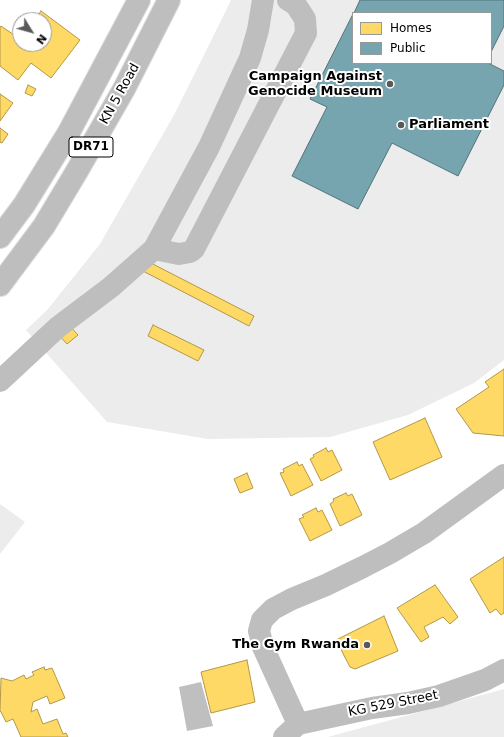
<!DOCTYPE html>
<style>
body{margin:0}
#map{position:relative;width:504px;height:737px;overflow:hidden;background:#fff;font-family:"DejaVu Sans",sans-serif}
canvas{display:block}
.legend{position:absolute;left:352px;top:12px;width:140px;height:52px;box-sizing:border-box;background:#fff;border:1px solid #999;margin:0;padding:5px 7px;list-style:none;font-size:12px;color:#000}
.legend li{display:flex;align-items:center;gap:8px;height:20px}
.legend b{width:20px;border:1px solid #999}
.north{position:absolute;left:12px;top:12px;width:40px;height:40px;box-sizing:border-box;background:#fff;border:1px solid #999;border-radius:50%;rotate:127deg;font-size:11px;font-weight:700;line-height:16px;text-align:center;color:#000}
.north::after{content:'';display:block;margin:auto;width:14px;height:18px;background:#595959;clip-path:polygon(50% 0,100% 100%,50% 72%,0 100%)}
</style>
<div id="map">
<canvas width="504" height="737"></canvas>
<ul class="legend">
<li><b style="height:11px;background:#ffd966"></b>Homes</li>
<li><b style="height:11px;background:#76a5af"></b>Public</li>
</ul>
<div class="north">N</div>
</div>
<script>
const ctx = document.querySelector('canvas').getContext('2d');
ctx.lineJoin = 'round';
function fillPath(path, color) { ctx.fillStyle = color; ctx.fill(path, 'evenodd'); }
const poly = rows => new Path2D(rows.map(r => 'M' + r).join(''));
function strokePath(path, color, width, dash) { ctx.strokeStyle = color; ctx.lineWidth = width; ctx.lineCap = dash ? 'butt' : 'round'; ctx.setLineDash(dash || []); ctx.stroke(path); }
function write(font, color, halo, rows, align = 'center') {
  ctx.font = font + ' "DejaVu Sans",sans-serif'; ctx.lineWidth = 4; ctx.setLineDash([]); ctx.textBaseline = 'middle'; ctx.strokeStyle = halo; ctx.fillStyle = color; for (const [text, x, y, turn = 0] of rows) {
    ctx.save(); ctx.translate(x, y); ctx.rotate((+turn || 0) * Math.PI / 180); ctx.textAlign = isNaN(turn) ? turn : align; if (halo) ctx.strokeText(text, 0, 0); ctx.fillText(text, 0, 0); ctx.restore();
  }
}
const green = poly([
 [231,0,504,0,504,360,474,383,408,415,330,437,208,439,107,422,26,330,48,309,100,244,174,115,209,45],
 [353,13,491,13,491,63,353,63],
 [0,504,25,522,0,554],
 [504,689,504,737,328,737]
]);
const water = poly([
 [201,682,213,726,187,731,179,687]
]);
const homes = poly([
 [41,11,80,40,51,78,31,63,18,80,0,66,0,27,1,26,20,39,20,44,44,44,44,20,34,20,41,11],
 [28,85,36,89,32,96,25,93,28,85],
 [0,94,13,103,0,121,0,94],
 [0,128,8,134,2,143,0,142,0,128],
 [145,260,254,316,249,326,141,270,145,260],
 [68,324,78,335,67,344,57,333,68,324],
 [153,325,204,350,198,361,148,336,153,325],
 [504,369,504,436,473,433,456,409,489,387,485,382,504,369],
 [425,418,442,457,390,480,373,442,425,418],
 [326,448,328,452,332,450,342,470,321,481,310,459,314,457,313,455,326,448],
 [297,462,299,466,302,464,313,485,291,496,280,473,284,472,283,469,297,462],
 [247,473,253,488,240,493,234,479,247,473],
 [346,493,348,496,352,494,362,515,340,526,330,504,334,501,333,499,346,493],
 [316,508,318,512,322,510,332,530,310,541,299,519,304,517,302,515,316,508],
 [504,557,504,613,501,615,496,609,490,613,470,579,504,557],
 [435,585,458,617,450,624,443,617,424,627,429,637,421,642,397,608,435,585],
 [384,616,398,651,355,669,350,667,336,640,384,616],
 [247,660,255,702,211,713,201,672,247,660],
 [44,667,45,670,52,668,65,698,50,704,47,696,33,702,31,712,37,709,43,724,57,719,63,734,66,733,68,737,21,737,13,719,6,722,1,712,0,711,1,678,12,681,24,675,26,679,34,675,32,672,44,667]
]);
const public = poly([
 [360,0,504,0,504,26,491,52,491,13,354,13,360,0],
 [353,14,353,63,488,63,504,71,504,85,458,176,392,143,358,209,292,176,327,107,310,99,353,14]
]);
const minor = poly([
 [154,249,179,254,190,252,194,249,306,33,305,19,296,5,288,0],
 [0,381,58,327,111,287,154,249,209,147,250,58,258,30,263,0],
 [298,724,263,647,259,631,262,620,273,609,292,599,326,585,363,567,390,553,424,533,504,475],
 [284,737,298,724,372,708,408,703,439,696,485,680,504,670]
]);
const major = poly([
 [0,237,24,205,69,132,139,0],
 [0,285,44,226,77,171,124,89,169,0]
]);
const markers = [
 [390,84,4,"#595959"],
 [401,125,4,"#595959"],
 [367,645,4,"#595959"]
];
const shields = [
 [91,147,44]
];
const shieldNames = [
 ["DR71",91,147]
];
const poiNames = [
 ["Campaign Against",382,77],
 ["Genocide Museum",382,92],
 ["Parliament",409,125,"left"],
 ["The Gym Rwanda",359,645]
];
const streetNames = [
 ["KN 5 Road",120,94,-61],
 ["KG 529 Street",393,704,-11]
];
fillPath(green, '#ececec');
fillPath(water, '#bfbfbf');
fillPath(homes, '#ffd966');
strokePath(homes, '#b29847', 1);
fillPath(public, '#76a5af');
strokePath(public, '#53747a', 1);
strokePath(major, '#dbdbdb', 24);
strokePath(minor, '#bebebe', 22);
strokePath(major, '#bebebe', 22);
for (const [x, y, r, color] of markers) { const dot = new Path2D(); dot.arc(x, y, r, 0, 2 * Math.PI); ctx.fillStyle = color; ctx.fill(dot); strokePath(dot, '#fff', 1.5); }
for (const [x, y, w] of shields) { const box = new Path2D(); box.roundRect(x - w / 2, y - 10, w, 20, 3); ctx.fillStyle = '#fff'; ctx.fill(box); strokePath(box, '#000', 1); }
write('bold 12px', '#000', null, shieldNames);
write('bold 13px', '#000', '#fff', poiNames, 'right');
write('13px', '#000', '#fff', streetNames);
</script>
